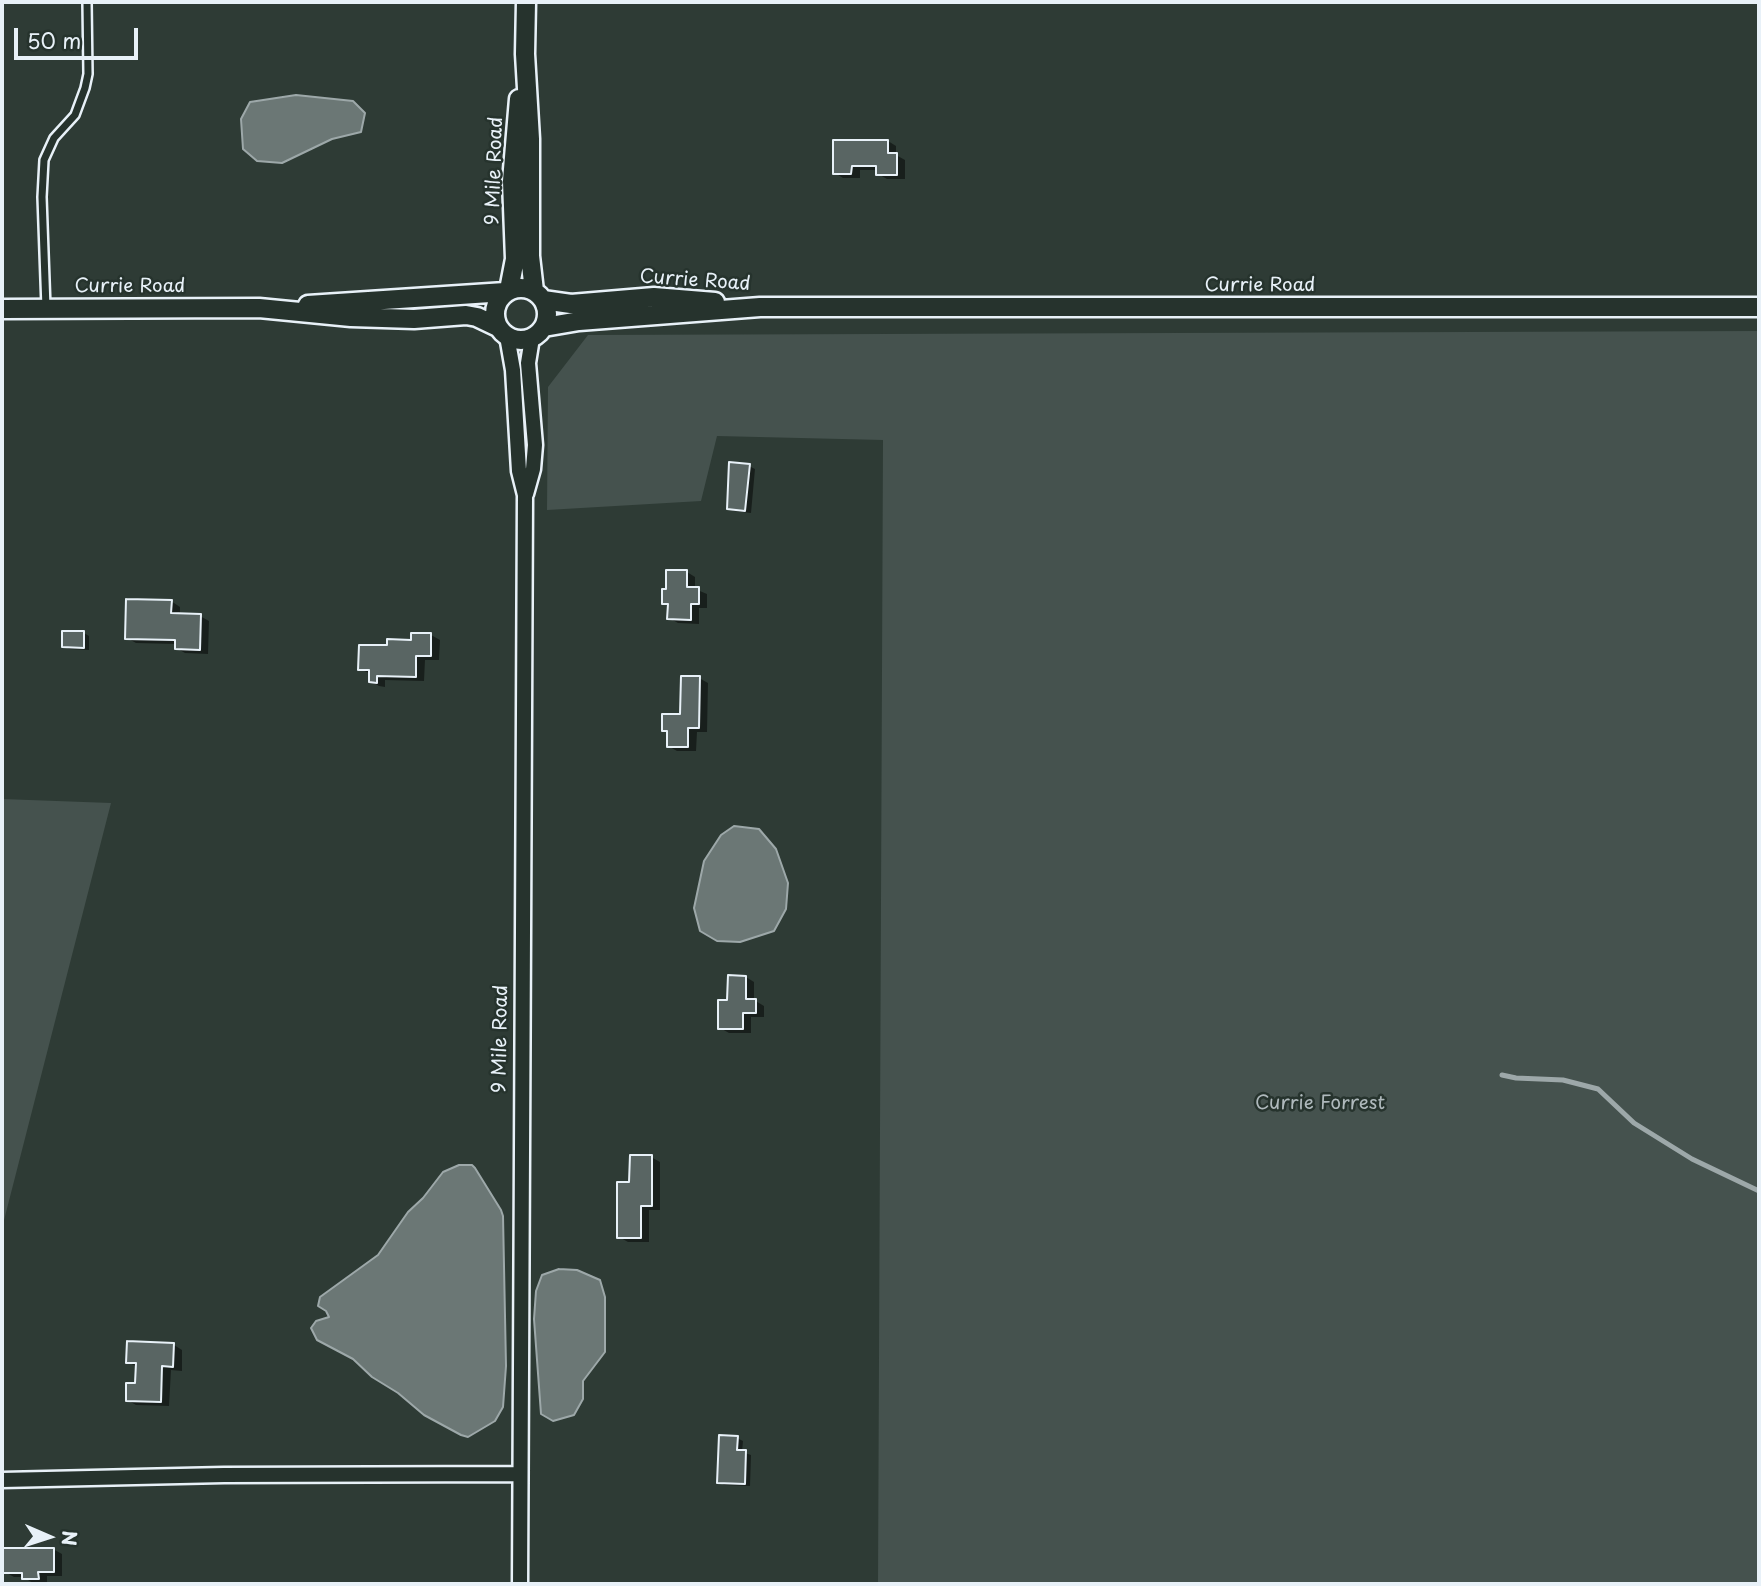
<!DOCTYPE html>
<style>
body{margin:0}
#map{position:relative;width:1761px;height:1586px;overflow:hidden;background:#2e3b35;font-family:"Playpen Sans",sans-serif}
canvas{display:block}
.frame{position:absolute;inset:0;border:4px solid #e8f1f8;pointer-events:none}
.north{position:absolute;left:14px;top:1502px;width:70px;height:70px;-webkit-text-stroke:5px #26332d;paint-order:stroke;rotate:93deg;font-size:19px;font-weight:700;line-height:28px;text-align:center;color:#e8f1f8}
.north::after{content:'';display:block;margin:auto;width:24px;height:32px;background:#e8f1f8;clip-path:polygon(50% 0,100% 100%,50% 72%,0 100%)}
.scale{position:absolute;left:14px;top:28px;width:124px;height:32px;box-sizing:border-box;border:4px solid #e8f1f8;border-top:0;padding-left:9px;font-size:21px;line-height:24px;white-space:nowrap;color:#e8f1f8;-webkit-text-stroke:5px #26332d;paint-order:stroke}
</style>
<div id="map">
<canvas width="1761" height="1586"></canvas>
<div class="frame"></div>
<div class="north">N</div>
<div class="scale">50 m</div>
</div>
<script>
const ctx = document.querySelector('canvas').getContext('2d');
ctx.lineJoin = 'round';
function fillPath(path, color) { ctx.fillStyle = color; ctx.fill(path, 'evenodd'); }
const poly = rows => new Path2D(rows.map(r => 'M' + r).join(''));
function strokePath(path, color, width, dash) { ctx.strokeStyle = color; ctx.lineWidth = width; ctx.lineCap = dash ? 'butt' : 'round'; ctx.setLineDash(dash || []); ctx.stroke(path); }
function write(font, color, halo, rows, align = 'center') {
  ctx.font = font + ' "Playpen Sans",sans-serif'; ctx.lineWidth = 5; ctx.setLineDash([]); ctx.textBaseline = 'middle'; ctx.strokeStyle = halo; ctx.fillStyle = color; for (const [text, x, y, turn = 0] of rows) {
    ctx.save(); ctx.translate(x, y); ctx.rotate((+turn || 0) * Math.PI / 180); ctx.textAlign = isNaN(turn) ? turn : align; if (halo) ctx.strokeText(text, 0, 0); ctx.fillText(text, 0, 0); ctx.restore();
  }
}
const green = poly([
 [1759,331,1759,1584,878,1584,883,440,717,436,701,501,547,510,548,387,588,335],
 [2,799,111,803,2,1228]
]);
const water = poly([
 [296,95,353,101,365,113,361,132,332,139,282,163,257,161,243,149,241,119,250,102,296,95],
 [734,826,759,829,776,849,788,883,786,909,774,931,740,942,717,941,700,931,694,908,704,861,721,835,734,826],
 [459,1165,472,1165,475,1168,501,1210,503,1216,506,1366,503,1407,495,1421,468,1437,461,1435,424,1415,398,1393,372,1377,353,1359,317,1340,311,1328,316,1321,329,1317,326,1311,318,1306,320,1297,378,1255,408,1212,423,1198,443,1172,459,1165],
 [559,1269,577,1270,600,1280,605,1297,605,1352,583,1381,583,1399,574,1415,553,1421,541,1414,534,1319,536,1291,542,1275,559,1269]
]);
const shadow = poly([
 [888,141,896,146,896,155,905,160,905,179,887,179,878,174,878,170,860,170,860,178,843,178,835,173],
 [749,466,755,469,751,513,734,511,729,508],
 [687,572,695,577,695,589,707,594,707,608,699,608,699,624,678,623,669,618,669,607,664,603,668,590],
 [171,601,180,607,180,615,200,616,209,621,208,654,185,653,176,648,176,644,136,643,127,638],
 [84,633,89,636,89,650,69,649,63,646],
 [431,635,440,640,439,660,425,660,424,681,385,680,385,687,379,686,370,681,371,674,360,669,388,647],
 [699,678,708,683,707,732,697,732,696,751,677,751,668,746,669,732,664,730,682,716],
 [746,977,754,982,754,1000,764,1006,764,1017,751,1017,751,1033,729,1033,720,1028,729,1002],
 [651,1157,660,1162,660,1210,649,1210,649,1242,628,1242,619,1237,631,1183],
 [174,1345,182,1350,182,1371,171,1370,169,1406,136,1405,127,1400,137,1385,137,1367,128,1362],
 [737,1438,743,1441,742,1452,751,1455,750,1486,724,1485,719,1482],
 [53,1549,62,1554,62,1576,47,1576,47,1583,33,1583,23,1577,14,1577,5,1572]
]);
const stream = poly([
 [1502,1075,1516,1078,1563,1080,1598,1089,1634,1123,1692,1159,1759,1191]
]);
const building = poly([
 [833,140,888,140,888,153,897,153,897,175,876,175,876,166,852,166,851,174,833,174,833,140],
 [729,462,750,464,745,511,727,509,729,462],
 [666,570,687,570,687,587,699,587,699,604,691,604,691,620,667,619,668,604,662,604,662,589,666,589,666,570],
 [126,599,172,600,171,613,201,614,200,650,175,649,175,640,125,639,126,599],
 [62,631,84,631,84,648,62,647,62,631],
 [411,633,431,633,431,656,416,656,416,677,377,676,377,683,369,682,369,670,358,670,359,645,387,645,387,639,411,640,411,633],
 [681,676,700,676,699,728,688,728,688,747,667,747,667,731,662,731,662,714,680,714,681,676],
 [728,975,746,976,746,999,756,999,756,1013,743,1013,743,1029,718,1029,718,1000,727,1000,728,975],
 [630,1155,652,1155,652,1206,641,1206,641,1238,617,1238,617,1182,629,1182,630,1155],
 [127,1341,174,1343,173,1367,162,1366,161,1402,126,1401,126,1383,135,1383,136,1363,126,1363,127,1341],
 [719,1435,738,1436,737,1450,746,1450,745,1484,717,1483,719,1435],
 [3,1548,54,1548,54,1572,38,1572,39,1579,22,1579,22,1573,3,1573,3,1548]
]);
const service = poly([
 [46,308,42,197,44,160,54,138,75,115,85,88,88,74,87,2]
]);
const minor = poly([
 [507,336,513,370,519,471,525,495,520,1584],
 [526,494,533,469,535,445,528,363,532,338],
 [2,1480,224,1475,519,1474]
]);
const tertiary = poly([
 [526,2,525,54,530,139,530,256,534,291],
 '495 314a26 26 0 1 1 52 0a26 26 0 1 1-52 0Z',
 [509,290,515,259,512,181,519,99],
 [543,300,571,304,654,297,715,302],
 [308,305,505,292],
 [2,309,259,308,351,317,414,319,466,315,477,317,498,327],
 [544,327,579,321,760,307,1759,307]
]);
const streetNames = [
 ["9 Mile Road",495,171,-88],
 ["Currie Road",695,281,4],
 ["Currie Road",1260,286],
 ["Currie Road",130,287],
 ["9 Mile Road",501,1039,-89]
];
const parkNames = [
 ["Currie Forrest",1320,1104]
];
fillPath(green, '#45524e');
fillPath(water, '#6b7775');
strokePath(water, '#9da8a9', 2);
fillPath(shadow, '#0007');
strokePath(stream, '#9da8a9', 5);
fillPath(building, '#596563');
strokePath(building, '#e8f1f8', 2);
strokePath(service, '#e8f1f8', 12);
strokePath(minor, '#e8f1f8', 19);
strokePath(tertiary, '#e8f1f8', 23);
strokePath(service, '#26332d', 7);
strokePath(minor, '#26332d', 14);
strokePath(tertiary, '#26332d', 18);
write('19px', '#e8f1f8', '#26332d', streetNames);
write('19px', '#afb9bc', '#26332d', parkNames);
</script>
